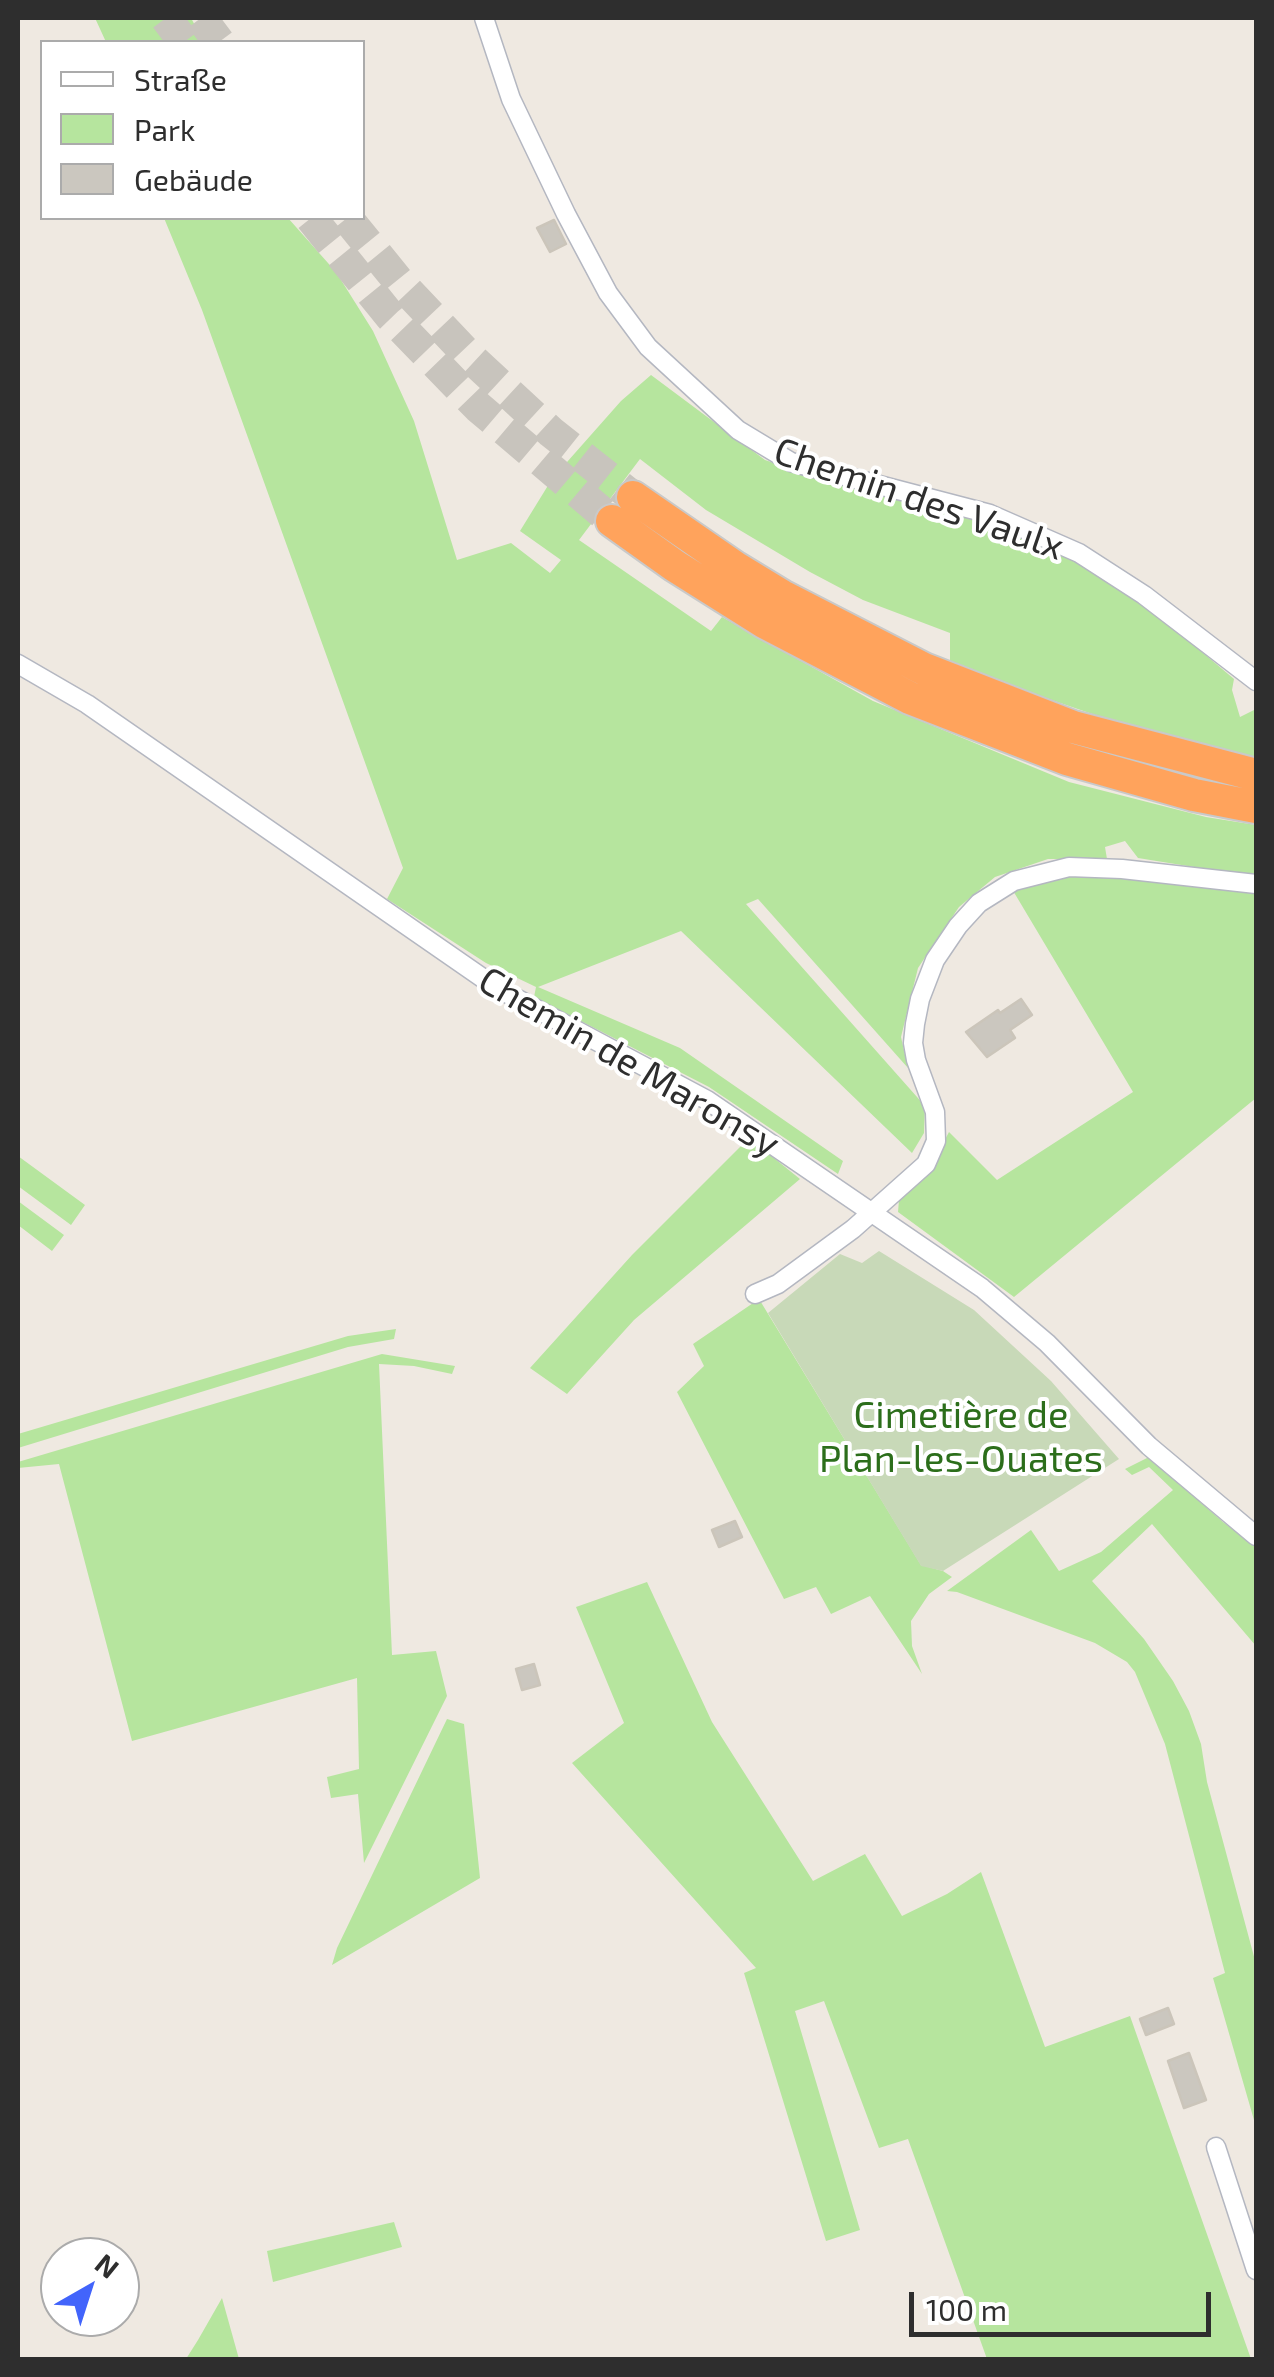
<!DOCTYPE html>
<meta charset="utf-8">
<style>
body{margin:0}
#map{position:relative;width:1274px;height:2377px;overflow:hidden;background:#efe9e1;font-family:"Exo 2",sans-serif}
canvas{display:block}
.frame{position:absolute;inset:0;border:20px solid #2e2e2e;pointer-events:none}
.legend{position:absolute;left:40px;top:40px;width:325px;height:180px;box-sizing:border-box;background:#fff;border:2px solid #ababab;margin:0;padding:12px 18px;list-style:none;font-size:30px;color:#2e2e2e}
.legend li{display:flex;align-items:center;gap:20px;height:50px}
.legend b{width:50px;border:2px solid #ababab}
.north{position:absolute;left:40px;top:2237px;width:100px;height:100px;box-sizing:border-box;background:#fff;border:2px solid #ababab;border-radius:50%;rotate:39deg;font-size:28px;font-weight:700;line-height:40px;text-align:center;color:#2e2e2e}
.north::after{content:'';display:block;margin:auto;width:35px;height:45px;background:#4264fb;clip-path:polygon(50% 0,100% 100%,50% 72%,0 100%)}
.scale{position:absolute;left:909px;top:2292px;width:302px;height:45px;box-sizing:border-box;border:5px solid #2e2e2e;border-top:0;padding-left:12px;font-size:30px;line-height:35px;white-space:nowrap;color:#2e2e2e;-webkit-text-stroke:8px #fff;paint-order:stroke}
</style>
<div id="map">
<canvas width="1274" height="2377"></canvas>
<div class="frame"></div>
<ul class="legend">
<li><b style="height:12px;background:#fff"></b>Straße</li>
<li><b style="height:28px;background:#b6e59e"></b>Park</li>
<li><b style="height:28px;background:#cbc7bf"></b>Gebäude</li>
</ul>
<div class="north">N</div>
<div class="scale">100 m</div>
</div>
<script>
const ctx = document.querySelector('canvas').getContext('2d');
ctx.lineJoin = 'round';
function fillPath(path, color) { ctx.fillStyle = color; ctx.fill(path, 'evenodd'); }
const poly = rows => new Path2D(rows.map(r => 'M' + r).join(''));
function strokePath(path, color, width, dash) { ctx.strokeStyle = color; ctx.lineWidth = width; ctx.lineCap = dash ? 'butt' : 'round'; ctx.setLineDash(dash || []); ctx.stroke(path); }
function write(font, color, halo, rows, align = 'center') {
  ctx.font = font + ' "Exo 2",sans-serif'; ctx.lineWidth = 8; ctx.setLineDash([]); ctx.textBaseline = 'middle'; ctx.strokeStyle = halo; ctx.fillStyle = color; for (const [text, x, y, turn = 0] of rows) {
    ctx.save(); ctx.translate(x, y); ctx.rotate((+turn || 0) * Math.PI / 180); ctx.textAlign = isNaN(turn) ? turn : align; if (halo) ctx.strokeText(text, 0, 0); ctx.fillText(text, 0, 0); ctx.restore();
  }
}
const green = poly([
 [95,18,191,18,204,42,106,42],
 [164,218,288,218,336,272,373,331,414,421,457,560,511,543,550,573,561,560,520,531,552,479,621,401,651,375,765,460,824,480,917,499,980,518,1035,538,1105,577,1157,614,1234,679,1232,690,1240,717,1256,709,1256,757,1162,738,950,665,950,633,863,600,810,572,706,510,640,459,579,540,711,631,722,617,873,701,1069,782,1206,817,1256,825,1256,877,1138,858,1125,841,1105,847,1107,859,1048,859,995,877,959,907,918,968,901,1037,908,1068,758,899,746,904,925,1106,924,1133,912,1153,681,931,538,987,680,1048,843,1161,838,1174,709,1087,534,997,536,987,486,963,387,899,403,868,202,310],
 [1082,873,1256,893,1256,1098,1014,1297,898,1212,899,1200,930,1168,949,1132,997,1180,1133,1092,1012,889,1039,879],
 [749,1138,800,1179,634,1320,567,1394,530,1368,632,1255],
 [18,1156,85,1205,71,1225,18,1186],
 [18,1201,64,1235,52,1251,18,1225],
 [759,1299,921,1565,943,1571,952,1577,929,1594,911,1621,912,1646,922,1674,870,1596,831,1614,816,1587,784,1599,677,1392,704,1366,693,1344],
 [396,1329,394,1339,348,1347,18,1448,18,1434,348,1336],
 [382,1354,455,1366,452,1374,414,1366,379,1364,392,1655,436,1651,447,1696,364,1863,358,1794,331,1798,327,1777,359,1769,357,1678,132,1741,59,1464,18,1468,18,1462],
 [1149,1457,1223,1522,1256,1546,1256,1646,1152,1524,1092,1581,1144,1639,1173,1681,1189,1711,1201,1744,1207,1782,1256,1964,1256,2127,1213,1978,1225,1973,1165,1744,1135,1672,1127,1662,1095,1643,957,1592,947,1591,1031,1530,1059,1571,1101,1552,1173,1490,1149,1467,1132,1475,1125,1469],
 [647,1582,712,1722,813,1881,865,1854,902,1916,947,1894,981,1872,1045,2047,1130,2016,1251,2359,987,2359,908,2139,879,2148,824,2001,795,2011,860,2230,826,2241,744,1973,756,1968,572,1763,624,1723,576,1607],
 [447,1719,464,1724,480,1878,332,1965,337,1948],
 [394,2222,402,2247,273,2282,267,2251],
 [222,2298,239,2359,186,2359,198,2340]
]);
const cemetery = poly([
 [879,1251,974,1310,1051,1381,1119,1459,943,1571,921,1566,768,1313,840,1254,862,1263]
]);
const building = poly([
 [554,220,566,244,550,252,537,228,554,220],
 [1021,999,1032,1015,1010,1030,1015,1038,987,1057,966,1032,998,1010,1000,1013,1021,999],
 [735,1521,742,1537,719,1547,712,1530,735,1521],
 [534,1664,540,1685,522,1690,516,1669,534,1664],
 [1168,2008,1174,2024,1146,2035,1140,2019,1168,2008],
 [1189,2053,1206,2100,1184,2108,1168,2061,1189,2053]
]);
const motorwayTunnel = poly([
 [166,18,184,42],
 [201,18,219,42],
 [311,218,391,317,478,407,612,521],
 [347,218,400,283,472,359,551,432,633,497]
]);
const minor = poly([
 [484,18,511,99,566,214,608,293,648,347,738,430,791,462,990,514,1079,553,1144,595,1256,681],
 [18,664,87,704,497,988,707,1100,982,1288,1047,1343,1149,1446,1256,1536],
 [755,1294,778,1284,853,1229,926,1164,936,1141,935,1112,916,1060,913,1043,915,1024,920,999,935,960,958,926,979,903,1014,881,1069,867,1122,869,1256,884],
 [1216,2147,1256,2270]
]);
const motorway = poly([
 [633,497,736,568,782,596,924,669,1073,727,1256,775],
 [612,521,675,566,764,622,910,698,1067,759,1194,795,1256,807]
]);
const streetNames = [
 ["Chemin des Vaulx",919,499,19],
 ["Chemin de Maronsy",629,1062,30]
];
const parkNames = [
 ["Cimetière de",961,1415],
 ["Plan-les-Ouates",961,1459]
];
fillPath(green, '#b6e59e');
fillPath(cemetery, '#c8d9b8');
fillPath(building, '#cbc7bf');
strokePath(building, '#cbc5ba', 2.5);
strokePath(motorwayTunnel, '#c8c4bd', 32, [32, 16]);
strokePath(minor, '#b4b7c1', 21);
strokePath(motorway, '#c9c9c9', 36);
strokePath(minor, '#fff', 18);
strokePath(motorway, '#ffa35c', 32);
write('38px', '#2e2e2e', '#fff', streetNames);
write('38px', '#2c6e1b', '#fff', parkNames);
</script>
